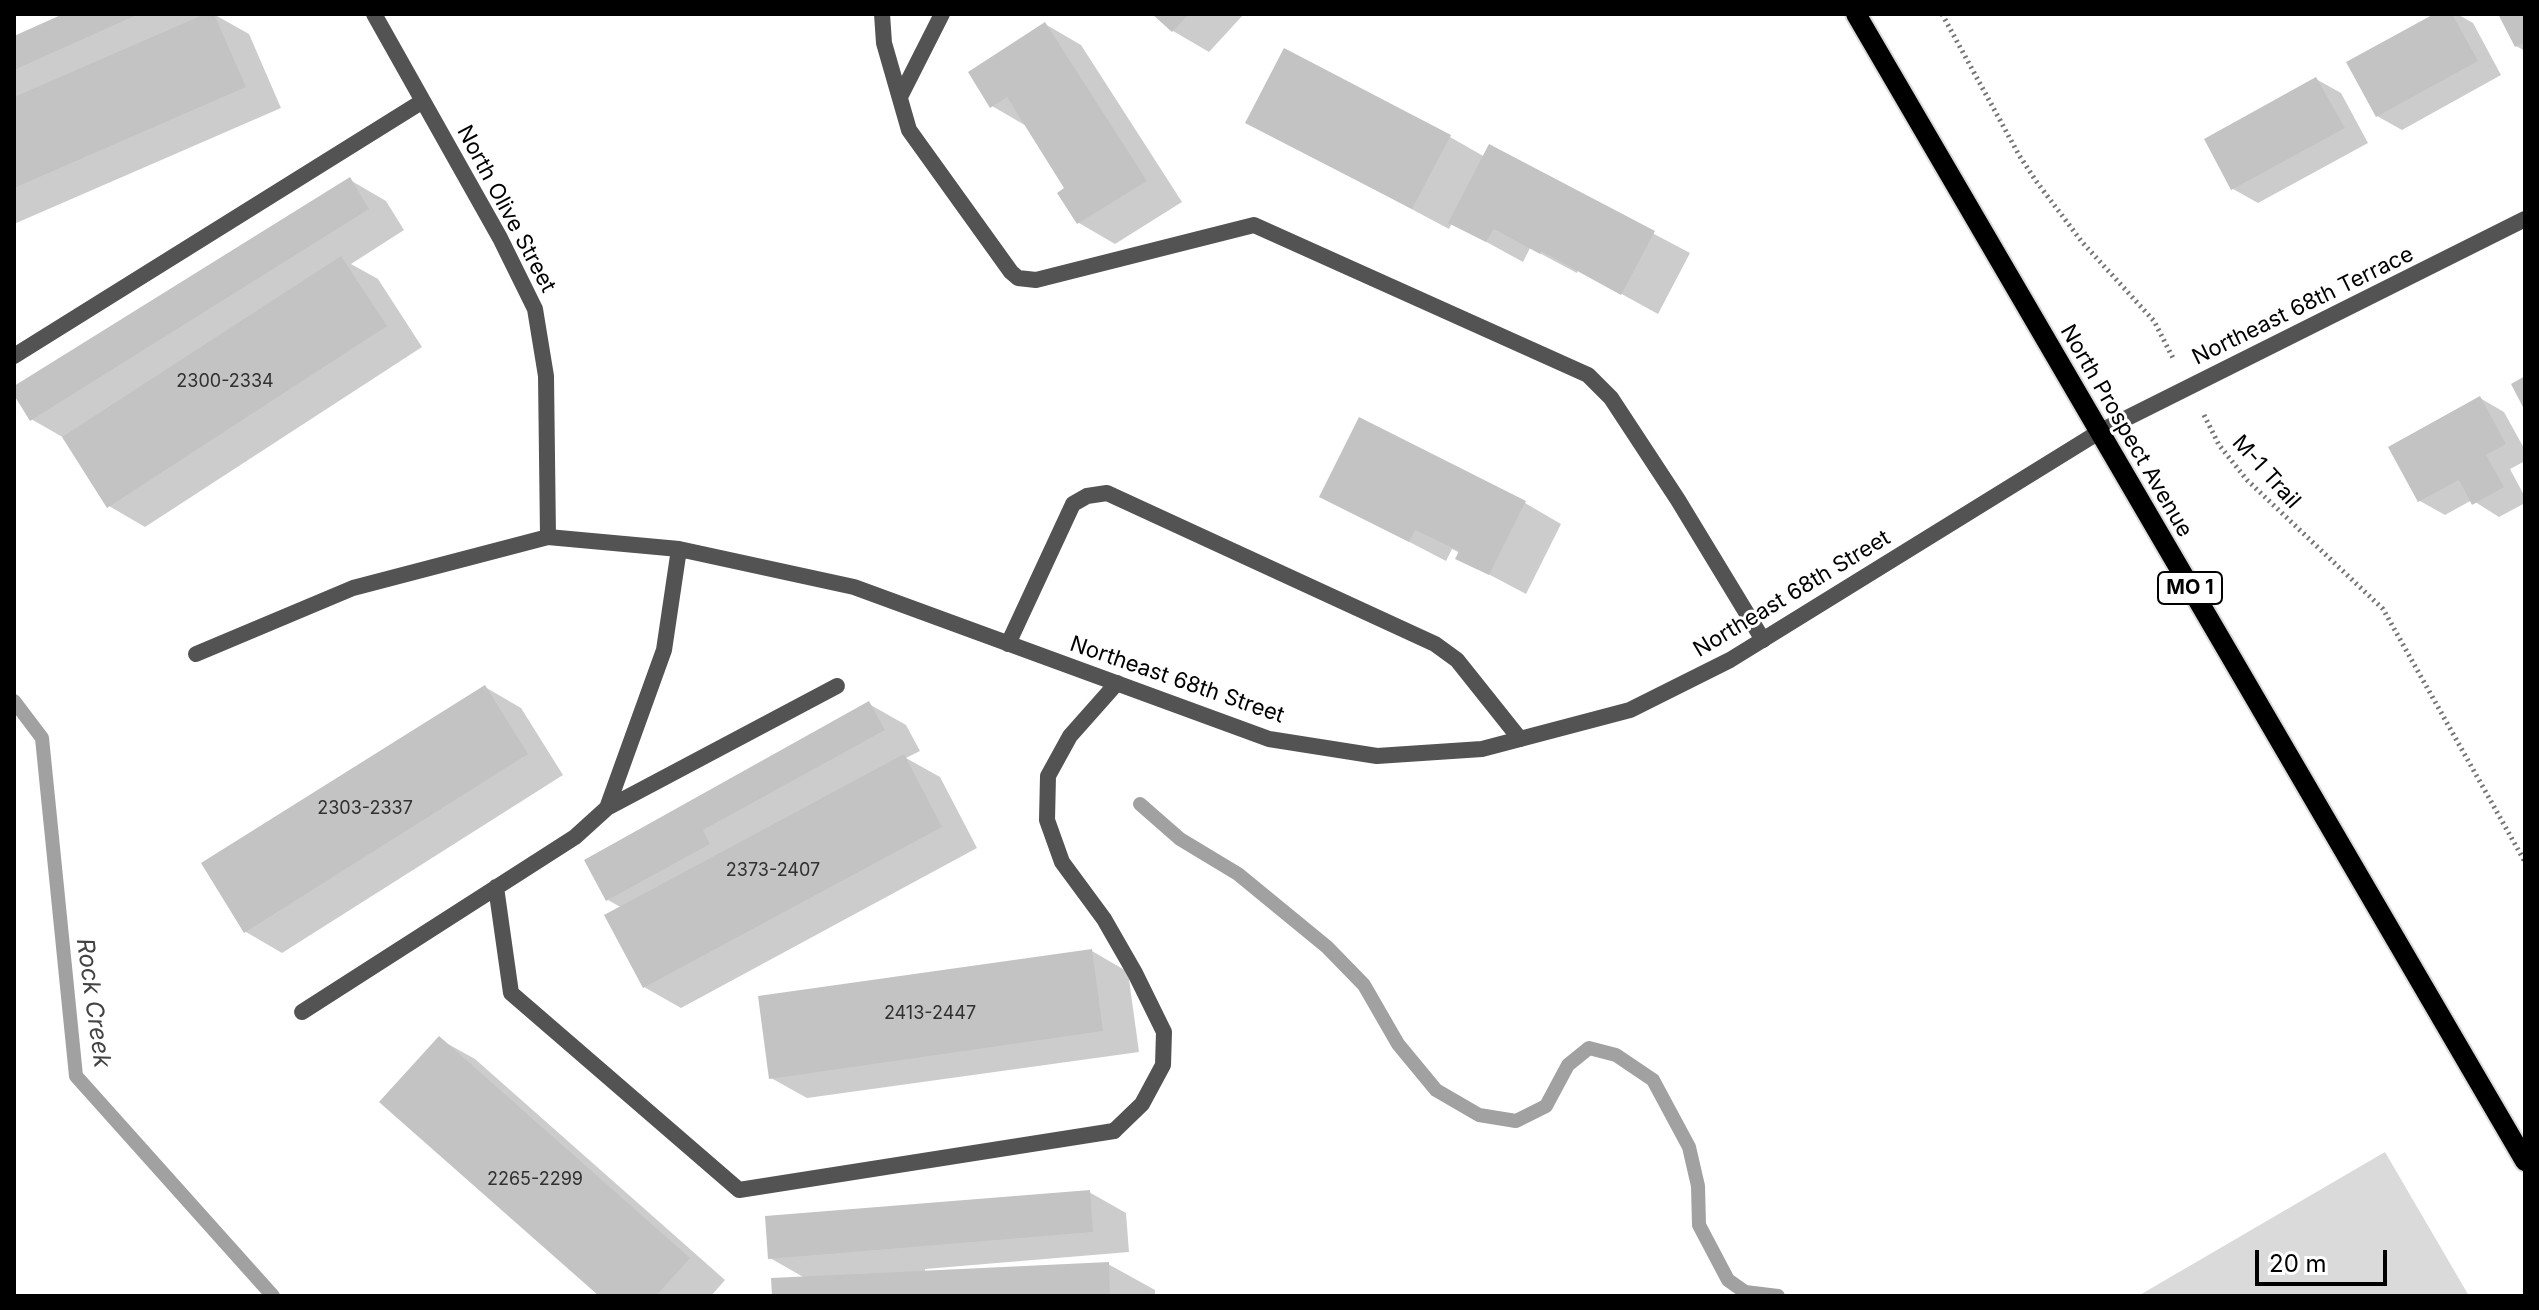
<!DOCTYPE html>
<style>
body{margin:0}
#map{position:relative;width:2539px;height:1310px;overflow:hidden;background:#fff;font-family:Inter,sans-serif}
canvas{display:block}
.frame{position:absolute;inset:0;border:16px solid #000;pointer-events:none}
.scale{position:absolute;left:2255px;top:1250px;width:132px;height:36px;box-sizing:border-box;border:4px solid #000;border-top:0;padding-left:10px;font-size:24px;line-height:28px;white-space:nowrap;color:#000;-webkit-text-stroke:6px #fff;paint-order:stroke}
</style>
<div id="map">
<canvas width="2539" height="1310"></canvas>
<div class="frame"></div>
<div class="scale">20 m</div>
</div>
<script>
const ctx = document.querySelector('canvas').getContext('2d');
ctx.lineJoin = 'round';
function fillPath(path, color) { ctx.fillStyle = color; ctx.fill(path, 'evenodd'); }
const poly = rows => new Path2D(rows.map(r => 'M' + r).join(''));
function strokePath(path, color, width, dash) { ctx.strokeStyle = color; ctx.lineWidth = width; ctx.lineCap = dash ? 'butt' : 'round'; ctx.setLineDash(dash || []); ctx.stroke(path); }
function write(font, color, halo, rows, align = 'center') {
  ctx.font = font + ' Inter,sans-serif'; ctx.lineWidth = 6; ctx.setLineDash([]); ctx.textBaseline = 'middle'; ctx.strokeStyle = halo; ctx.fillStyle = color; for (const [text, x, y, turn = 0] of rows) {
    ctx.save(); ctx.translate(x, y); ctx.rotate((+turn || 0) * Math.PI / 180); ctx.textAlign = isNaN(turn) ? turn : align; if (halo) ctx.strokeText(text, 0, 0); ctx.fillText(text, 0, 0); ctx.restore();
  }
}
const green = poly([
 [2385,1152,2469,1296,2138,1296]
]);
const shadow = poly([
 [68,14,220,14,217,16,249,34,281,108,14,224,14,38],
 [1155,14,1244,14,1209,52,1173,31],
 [2438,14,2457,14,2473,23,2501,75,2402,130,2377,116],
 [2501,14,2525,14,2525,51,2516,46],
 [1045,24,1081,45,1182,202,1115,244,1079,223,1067,188,1028,127,992,106],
 [2316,79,2341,93,2368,143,2258,203,2233,189,2206,140],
 [1248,122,1450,137,1485,157,1490,147,1690,253,1658,314,1578,270,1577,273,1530,248,1523,262,1452,223,1449,229],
 [350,180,386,201,404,230,351,264,378,279,422,347,145,527,109,506,66,439,31,419,14,388],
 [2480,398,2504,412,2525,450,2525,461,2510,469,2525,497,2525,503,2499,517,2472,500,2445,515,2420,501],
 [1359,420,1525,503,1561,524,1526,594,1458,558,1460,553,1452,549,1446,561,1321,496],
 [485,687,521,708,563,775,282,953,246,932,203,864],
 [869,704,906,725,920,751,906,758,940,777,977,848,681,1008,644,987,622,908,608,900],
 [1092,951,1128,972,1139,1052,807,1098,771,1078],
 [439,1039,475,1059,725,1280,711,1296,602,1296],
 [1089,1192,1126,1213,1129,1252,925,1269,925,1272,1108,1264,1155,1290,1155,1296,774,1296,805,1278,770,1258]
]);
const stream = poly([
 [14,701,42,738,76,1076,273,1296],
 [1140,804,1180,839,1238,874,1327,947,1364,985,1398,1044,1436,1090,1479,1115,1516,1121,1546,1106,1568,1065,1589,1048,1616,1055,1653,1080,1689,1147,1698,1186,1699,1225,1728,1280,1745,1292,1778,1296]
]);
const building = poly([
 [63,14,139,14,14,70,14,36],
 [205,14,214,14,246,87,14,188,14,97],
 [1152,14,1189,14,1172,32],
 [2434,14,2452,14,2478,61,2376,117,2346,62],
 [2498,14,2525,14,2525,42,2515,47],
 [1045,22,1147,181,1077,224,1057,193,1064,188,1007,97,990,108,968,72],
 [1284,48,1451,135,1412,209,1245,123],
 [2316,77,2345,128,2231,190,2204,139],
 [1489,144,1655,231,1621,295,1541,251,1540,254,1494,229,1486,242,1448,223],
 [350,177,369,209,30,421,14,395,14,386],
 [341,256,387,326,107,508,62,437],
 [2525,376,2525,411,2511,384],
 [2480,396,2506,444,2486,455,2504,487,2472,505,2459,480,2418,502,2388,447],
 [1359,417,1526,501,1489,575,1455,559,1459,551,1415,530,1409,542,1319,497],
 [485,685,528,754,244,933,201,863],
 [869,701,885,730,703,830,710,844,606,901,584,860],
 [904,754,942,827,643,988,604,915],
 [1092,949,1103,1031,769,1079,758,996],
 [439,1036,690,1258,656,1296,599,1296,379,1102],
 [1090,1190,1093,1232,768,1259,765,1216],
 [1109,1262,1110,1296,772,1296,771,1278]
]);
const path = poly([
 [1942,14,2019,155,2036,181,2082,242,2154,321,2174,360],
 [2204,415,2219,445,2247,480,2383,609,2525,862]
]);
const lane = poly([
 [882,14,884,43,909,130,1011,272,1018,278,1036,280,1254,225,1588,375,1611,398,1678,500,1763,640],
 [900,97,942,14],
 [1008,644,1073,504,1087,496,1107,493,1435,644,1457,660,1520,739],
 [1114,1131,1142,1104,1163,1065,1164,1032,1135,973,1104,919,1062,862,1047,820,1048,776,1070,736,1117,683]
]);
const street = poly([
 [374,14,500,238,535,309,546,376,548,537],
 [14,356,423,101],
 [196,654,353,588,548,537,679,549,854,587,1269,739,1377,756,1482,749,1630,710,1730,660,2099,432,2525,219],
 [607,808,837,686],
 [496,887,511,993,739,1190,1114,1131],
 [302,1012,575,837,607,808,664,650,679,549]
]);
const primary = poly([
 [1856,14,2525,1161]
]);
const numberNames = [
 ["2300-2334",225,382],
 ["2303-2337",365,809],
 ["2373-2407",773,871],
 ["2413-2447",930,1014],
 ["2265-2299",535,1180]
];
const shields = [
 [2190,588,64]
];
const shieldNames = [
 ["MO 1",2190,588]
];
const streetNames = [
 ["North Olive Street",506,209,62],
 ["Northeast 68th Terrace",2303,306,-26],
 ["North Prospect Avenue",2126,431,60],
 ["M-1 Trail",2266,472,48],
 ["Northeast 68th Street",1792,594,-31],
 ["Northeast 68th Street",1177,680,19]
];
const waterNames = [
 ["Rock Creek",93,1003,82]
];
fillPath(green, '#dadada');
fillPath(shadow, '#0003');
strokePath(stream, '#a1a1a1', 14);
fillPath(building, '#c3c3c3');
strokePath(primary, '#dbdbdb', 24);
strokePath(path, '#757575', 5, [2, 4]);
strokePath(lane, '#535353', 16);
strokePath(street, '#535353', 16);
strokePath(primary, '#000', 20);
write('18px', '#313131', null, numberNames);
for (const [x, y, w] of shields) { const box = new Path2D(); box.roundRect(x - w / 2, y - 16, w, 32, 6); ctx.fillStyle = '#fff'; ctx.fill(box); strokePath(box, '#000', 2); }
write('bold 20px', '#000', null, shieldNames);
write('22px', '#000', '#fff', streetNames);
write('italic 24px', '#424242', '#fff', waterNames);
</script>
